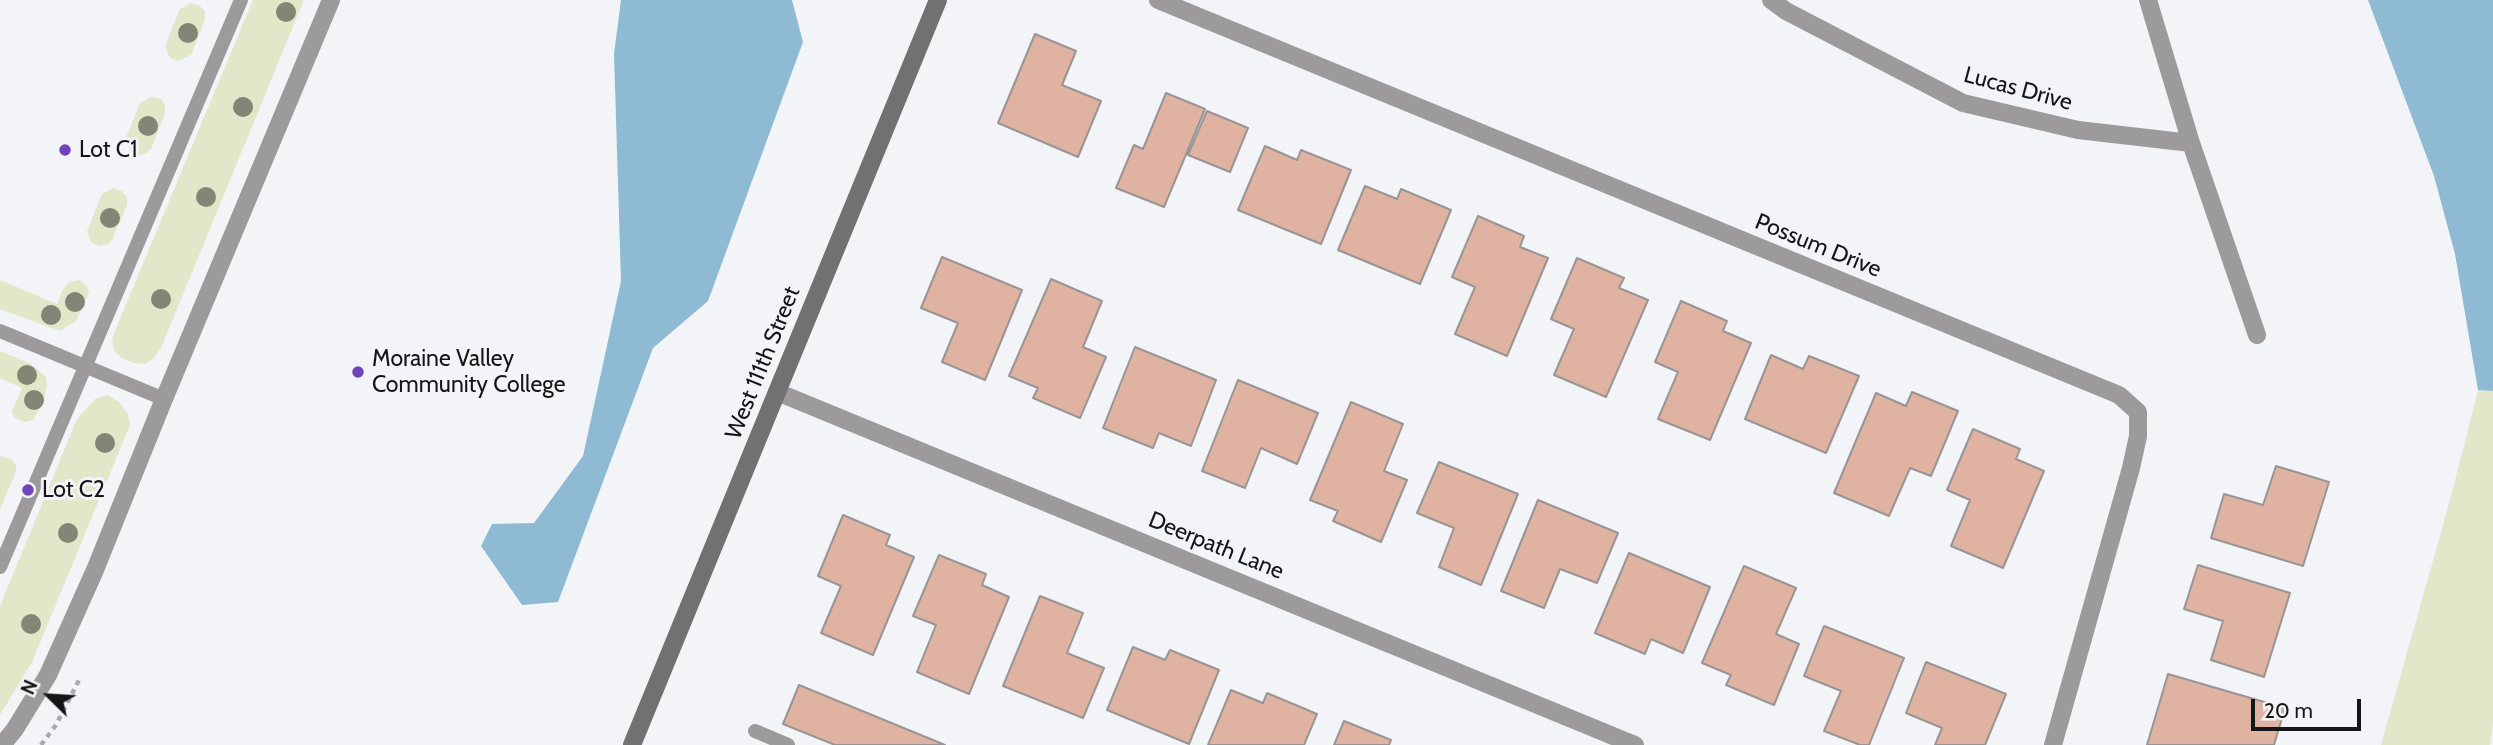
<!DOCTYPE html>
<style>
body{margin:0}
#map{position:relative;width:2493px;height:745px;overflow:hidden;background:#f2f4f7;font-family:Cabin,sans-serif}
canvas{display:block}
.north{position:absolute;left:14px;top:661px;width:70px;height:70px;-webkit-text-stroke:5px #f2f4f7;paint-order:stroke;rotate:294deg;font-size:19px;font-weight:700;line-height:28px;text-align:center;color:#141516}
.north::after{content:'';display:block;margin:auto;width:24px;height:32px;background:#141516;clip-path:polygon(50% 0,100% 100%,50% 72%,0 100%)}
.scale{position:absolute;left:2251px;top:699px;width:110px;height:32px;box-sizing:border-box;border:4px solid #141516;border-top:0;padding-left:9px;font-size:21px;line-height:24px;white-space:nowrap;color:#141516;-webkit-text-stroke:5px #f2f4f7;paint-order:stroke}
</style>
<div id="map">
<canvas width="2493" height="745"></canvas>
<div class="north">N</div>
<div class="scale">20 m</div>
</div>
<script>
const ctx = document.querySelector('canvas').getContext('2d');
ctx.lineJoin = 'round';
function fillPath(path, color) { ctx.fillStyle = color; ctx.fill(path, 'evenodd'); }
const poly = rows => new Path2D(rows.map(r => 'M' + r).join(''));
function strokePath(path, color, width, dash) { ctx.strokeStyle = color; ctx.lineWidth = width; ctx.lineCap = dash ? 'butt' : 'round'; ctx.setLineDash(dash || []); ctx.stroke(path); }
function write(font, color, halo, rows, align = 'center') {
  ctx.font = font + ' Cabin,sans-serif'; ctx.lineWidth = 6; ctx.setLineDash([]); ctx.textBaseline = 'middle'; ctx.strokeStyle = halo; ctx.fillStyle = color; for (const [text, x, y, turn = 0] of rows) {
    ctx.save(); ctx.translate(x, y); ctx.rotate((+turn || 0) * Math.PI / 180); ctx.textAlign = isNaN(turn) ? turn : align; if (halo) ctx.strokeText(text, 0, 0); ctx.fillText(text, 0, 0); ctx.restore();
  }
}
const green = poly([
 [253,0,304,0,161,348,154,358,145,364,133,363,122,358,114,351,112,338],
 [191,3,200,6,205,12,205,20,191,55,178,61,170,58,165,46,180,9],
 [151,97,161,99,165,106,165,113,151,149,145,154,138,155,131,152,125,140,140,103],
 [113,188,122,191,127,197,127,205,112,240,107,245,99,246,92,243,87,231,102,194],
 [0,280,57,304,62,291,69,282,80,280,87,286,89,293,76,321,61,330,54,329,0,309],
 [0,351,31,364,46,377,47,387,43,402,33,420,24,422,15,418,12,411,22,388,0,378],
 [2478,390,2493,391,2493,723,2490,745,2381,745,2450,500],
 [108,395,120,403,128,414,130,425,32,662,0,715,0,606,77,419,95,399],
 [0,456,11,459,16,465,16,472,0,509]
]);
const water = poly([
 [621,0,792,0,803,42,708,301,653,348,558,602,522,605,481,546,492,524,534,523,583,456,621,281,614,54],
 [2368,0,2493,0,2493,391,2478,390,2455,254,2434,176]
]);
const building = poly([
 [1035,34,1076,51,1062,85,1101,101,1078,157,998,123,1035,34],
 [1166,93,1205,109,1164,207,1116,188,1134,145,1143,149,1166,93],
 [1207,111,1248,128,1230,172,1188,155,1207,111],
 [1265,146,1297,160,1301,150,1351,170,1321,244,1238,210,1265,146],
 [1365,186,1397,199,1401,189,1451,210,1420,284,1338,250,1365,186],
 [1478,216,1524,236,1520,247,1548,258,1507,356,1455,334,1475,287,1452,277,1478,216],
 [942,257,1022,290,985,380,942,362,958,323,921,308,942,257],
 [1577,258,1624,278,1619,288,1648,300,1606,397,1554,375,1574,329,1551,319,1577,258],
 [1051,279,1102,301,1083,347,1106,357,1080,418,1033,398,1038,388,1009,376,1051,279],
 [1681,301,1727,321,1723,331,1751,343,1710,440,1658,419,1678,372,1655,362,1681,301],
 [1135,347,1216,380,1191,446,1159,433,1153,448,1103,428,1135,347],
 [1771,355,1803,369,1809,356,1859,376,1826,453,1745,419,1771,355],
 [1238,380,1318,413,1297,464,1261,448,1245,488,1202,471,1238,380],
 [1912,392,1958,411,1931,476,1910,468,1889,516,1834,493,1876,393,1906,406,1912,392],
 [1351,402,1403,424,1384,471,1407,480,1381,542,1333,521,1338,511,1310,500,1351,402],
 [1973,429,2020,449,2016,459,2044,471,2003,568,1951,546,1970,500,1947,490,1973,429],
 [1439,462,1518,494,1481,585,1439,567,1454,528,1417,513,1439,462],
 [2276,466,2329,482,2303,566,2211,538,2224,494,2263,505,2276,466],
 [1538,500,1618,533,1597,583,1560,569,1544,608,1501,591,1538,500],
 [843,515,890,535,886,545,914,557,873,655,821,633,841,586,818,576,843,515],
 [1629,553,1710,587,1683,653,1651,639,1645,654,1595,633,1629,553],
 [939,555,986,574,982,585,1009,597,969,694,917,672,936,625,913,616,939,555],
 [2198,565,2290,593,2264,677,2211,660,2223,621,2184,609,2198,565],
 [1744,566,1796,588,1776,634,1799,644,1774,705,1726,685,1731,675,1702,663,1744,566],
 [1040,596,1083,613,1067,653,1104,668,1083,718,1003,686,1040,596],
 [1824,626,1904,658,1869,745,1860,745,1824,731,1841,691,1804,676,1824,626],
 [1133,647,1165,660,1170,650,1219,670,1189,744,1107,710,1133,647],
 [1926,662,2006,694,1985,745,1935,745,1942,728,1906,713,1926,662],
 [2168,674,2285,708,2274,745,2147,745,2168,674],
 [799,685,945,745,835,745,783,724,799,685],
 [1231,690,1263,703,1267,693,1317,714,1304,745,1208,745,1231,690],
 [1344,721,1391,740,1389,745,1334,745,1344,721]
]);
const path = poly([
 [41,745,56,725,79,680]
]);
const service = poly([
 [0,331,164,399],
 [0,567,241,0],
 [755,731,788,745]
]);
const minor = poly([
 [1158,0,2119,395,2138,412,2138,436,2131,468,2053,745],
 [1771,0,1786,11,1963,103,2078,130,2191,143],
 [2148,0,2191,143,2257,335],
 [777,392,1635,745],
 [2,745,15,729,48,675,95,570,164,399,331,0]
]);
const secondary = poly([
 [632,745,938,0]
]);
const trees = [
 [286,12],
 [188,33],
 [243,107],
 [148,126],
 [206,197],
 [110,218],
 [161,299],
 [75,302],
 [51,315],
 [27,375],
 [34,400],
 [105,443],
 [68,533],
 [31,624]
];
const markers = [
 [65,150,7,"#7043bb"],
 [358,372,7,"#7043bb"],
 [28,490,7,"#7043bb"]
];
const streetNames = [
 ["Lucas Drive",2018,89,15],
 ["Possum Drive",1818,246,22],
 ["West 111th Street",763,363,-68],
 ["Deerpath Lane",1216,546,22]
];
const poiNames = [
 ["Lot C1",79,150],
 ["Moraine Valley",372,359],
 ["Community College",372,385],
 ["Lot C2",42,490]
];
fillPath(green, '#e1e7c8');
fillPath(water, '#8ebbd3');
fillPath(building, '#e0b2a2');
strokePath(building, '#999594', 2);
strokePath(path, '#a9aaad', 4.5, [5, 5]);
strokePath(service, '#9c9a9a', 14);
strokePath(minor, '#9c9a9a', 18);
strokePath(secondary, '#727070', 18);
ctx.fillStyle = '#838675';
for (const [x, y] of trees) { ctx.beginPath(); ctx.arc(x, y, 10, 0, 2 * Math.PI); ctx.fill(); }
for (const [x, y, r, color] of markers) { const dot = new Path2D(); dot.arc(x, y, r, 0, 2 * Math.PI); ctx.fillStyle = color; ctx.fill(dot); strokePath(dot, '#f2f4f7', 2.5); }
write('23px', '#141516', '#f2f4f7', streetNames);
write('23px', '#141516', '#f2f4f7', poiNames, 'left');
</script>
